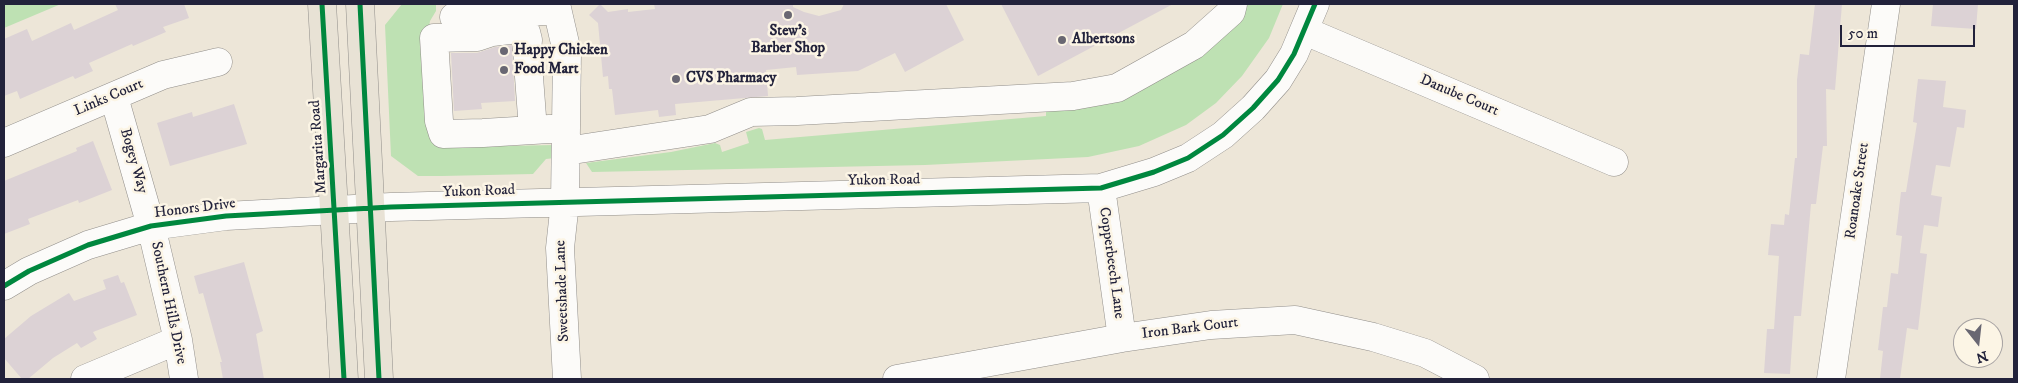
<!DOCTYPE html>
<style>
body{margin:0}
#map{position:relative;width:2018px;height:383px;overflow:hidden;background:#ede6d8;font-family:"IM FELL DW Pica",serif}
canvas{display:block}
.frame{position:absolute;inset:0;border:5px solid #22223b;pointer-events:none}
.north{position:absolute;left:1953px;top:318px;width:50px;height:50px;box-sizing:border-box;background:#fcf5e5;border:1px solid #a5a1a1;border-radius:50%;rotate:164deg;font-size:14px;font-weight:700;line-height:20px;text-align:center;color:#22223b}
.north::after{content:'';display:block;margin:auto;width:18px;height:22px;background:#696772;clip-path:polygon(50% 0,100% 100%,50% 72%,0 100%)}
.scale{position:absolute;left:1840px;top:25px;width:135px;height:22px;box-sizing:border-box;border:2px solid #22223b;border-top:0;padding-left:6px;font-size:15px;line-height:18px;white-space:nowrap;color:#22223b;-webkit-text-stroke:4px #fcf5e5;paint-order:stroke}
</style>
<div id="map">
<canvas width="2018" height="383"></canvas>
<div class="frame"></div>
<div class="north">N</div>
<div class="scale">50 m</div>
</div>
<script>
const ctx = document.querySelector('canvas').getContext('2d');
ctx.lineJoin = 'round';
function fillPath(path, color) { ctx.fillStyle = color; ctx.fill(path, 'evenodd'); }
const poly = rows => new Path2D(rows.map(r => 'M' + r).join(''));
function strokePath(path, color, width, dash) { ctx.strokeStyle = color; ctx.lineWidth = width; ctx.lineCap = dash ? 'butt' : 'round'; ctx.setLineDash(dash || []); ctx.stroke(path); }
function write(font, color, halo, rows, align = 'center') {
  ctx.font = font + ' "IM FELL DW Pica",serif'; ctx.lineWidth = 5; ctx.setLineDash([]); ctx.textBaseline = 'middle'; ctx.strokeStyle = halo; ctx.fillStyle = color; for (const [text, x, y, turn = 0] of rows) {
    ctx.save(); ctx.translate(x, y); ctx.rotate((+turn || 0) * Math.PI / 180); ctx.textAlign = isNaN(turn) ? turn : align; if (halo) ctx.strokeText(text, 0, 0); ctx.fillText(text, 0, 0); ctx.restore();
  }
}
const green = poly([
 [4,4,61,4,4,28],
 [402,4,436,4,436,11,430,21,429,27,451,147,554,145,555,158,546,159,533,174,442,176,418,176,391,156,385,25],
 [1249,4,1283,4,1269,38,1242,76,1216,103,1186,125,1139,146,1088,157,925,165,592,172,586,163,671,152,715,143,720,145,722,152,749,143,746,132,759,128,762,129,765,140,1046,116,1046,106,1213,40]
]);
const building = poly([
 [115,4,184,4,189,18,163,27,166,32,133,46,132,44,89,63,93,71,75,79,73,76,20,99,17,91,4,96,4,39,27,29,32,41,71,23,74,30,118,10],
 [600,4,608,12,628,9,628,12,655,9,654,4,793,4,793,7,804,12,819,16,841,10,844,4,946,4,964,40,905,72,895,53,858,71,797,75,796,67,766,70,768,96,675,104,676,115,659,117,658,110,615,115,612,89,609,89,608,76,603,77,598,23,589,15],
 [1001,4,1173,4,1038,76],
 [1815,4,1842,4,1835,90,1826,89,1827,146,1823,146,1816,204,1811,204,1801,316,1794,316,1790,374,1764,373,1767,329,1774,329,1779,256,1768,255,1771,224,1784,225,1785,214,1789,215,1795,158,1797,158,1797,80,1800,54,1809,55],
 [1933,4,1978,4,1976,29,1931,26],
 [512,45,515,101,481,103,482,109,454,111,451,53,477,53,495,47],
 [1918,79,1946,81,1943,107,1966,110,1964,128,1957,127,1950,167,1936,165,1931,195,1942,197,1938,227,1924,225,1920,253,1927,254,1918,330,1907,328,1900,379,1880,379,1883,351,1878,350,1883,307,1887,307,1891,273,1898,274,1902,236,1896,235,1901,192,1906,192,1917,123,1913,122],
 [234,104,247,144,170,166,157,123,192,112,193,117],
 [93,141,112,190,79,203,78,200,28,219,30,224,4,234,4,181,77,151,76,148],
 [244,262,263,331,256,334,264,379,223,379,220,362,222,362,203,293,199,294,194,276],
 [118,275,121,283,124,282,137,315,93,332,97,339,81,348,77,343,53,358,28,379,22,379,4,358,4,339,31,316,69,293,74,301,106,289,103,280]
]);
const minor = poly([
 [556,4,567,52,565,202,560,248,567,379],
 [454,17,557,10],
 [1305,31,1614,162],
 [114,97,151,226,178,340,184,379],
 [533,130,527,50,528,40,526,32,518,29,492,32,477,37,434,38,439,121,443,134,483,133,566,128],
 [4,143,163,75,218,62],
 [566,151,710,129,751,112,797,111,1073,96,1117,88,1194,45,1231,12,1233,4],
 [1101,188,1122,338],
 [4,286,29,271,88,245,151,226,226,216,391,207,1101,188,1154,172,1188,158,1223,135,1253,108,1278,80,1294,54,1315,4],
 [85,379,178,340],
 [897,379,1122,338,1211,325,1295,320,1373,337,1425,353,1475,379],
 [1831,379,1886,4]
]);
const major = poly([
 [322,4,344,379],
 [360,4,379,379]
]);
const cycleway = poly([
 [322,4,344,379],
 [360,4,379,379],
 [4,286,29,271,88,245,151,226,226,216,391,207,1101,188,1154,172,1188,158,1223,135,1253,108,1278,80,1294,54,1315,4]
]);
const markers = [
 [788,15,5,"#696772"],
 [1062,40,5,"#696772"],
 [504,51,5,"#696772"],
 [504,70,5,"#696772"],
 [676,79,5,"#696772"]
];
const poiNames = [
 ["Stew's",788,32,"center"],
 ["Barber Shop",788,49,"center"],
 ["Albertsons",1072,40],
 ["Happy Chicken",514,51],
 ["Food Mart",514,70],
 ["CVS Pharmacy",686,79]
];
const streetNames = [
 ["Danube Court",1459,96,23],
 ["Links Court",109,98,-23],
 ["Margarita Road",319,147,-94],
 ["Bogey Way",133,161,74],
 ["Yukon Road",884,181,-1],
 ["Roanoake Street",1858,191,-82],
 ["Yukon Road",479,192,-2],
 ["Honors Drive",195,209,-7],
 ["Copperbeech Lane",1111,263,82],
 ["Sweetshade Lane",563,291,-92],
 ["Southern Hills Drive",168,303,78],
 ["Iron Bark Court",1190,329,-7]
];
fillPath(green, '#bee1b3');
fillPath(building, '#dcd2d5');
strokePath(minor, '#918e8a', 29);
strokePath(major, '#918e8a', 29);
strokePath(minor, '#fcfbf9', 28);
strokePath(major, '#e8e2d5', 28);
strokePath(cycleway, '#00873e', 5);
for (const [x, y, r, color] of markers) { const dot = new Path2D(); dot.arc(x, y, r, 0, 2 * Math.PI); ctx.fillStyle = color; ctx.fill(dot); strokePath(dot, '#fcf5e5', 2); }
write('bold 15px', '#22223b', '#fcf5e5', poiNames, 'left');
write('15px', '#22223b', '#fcf5e5', streetNames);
</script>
